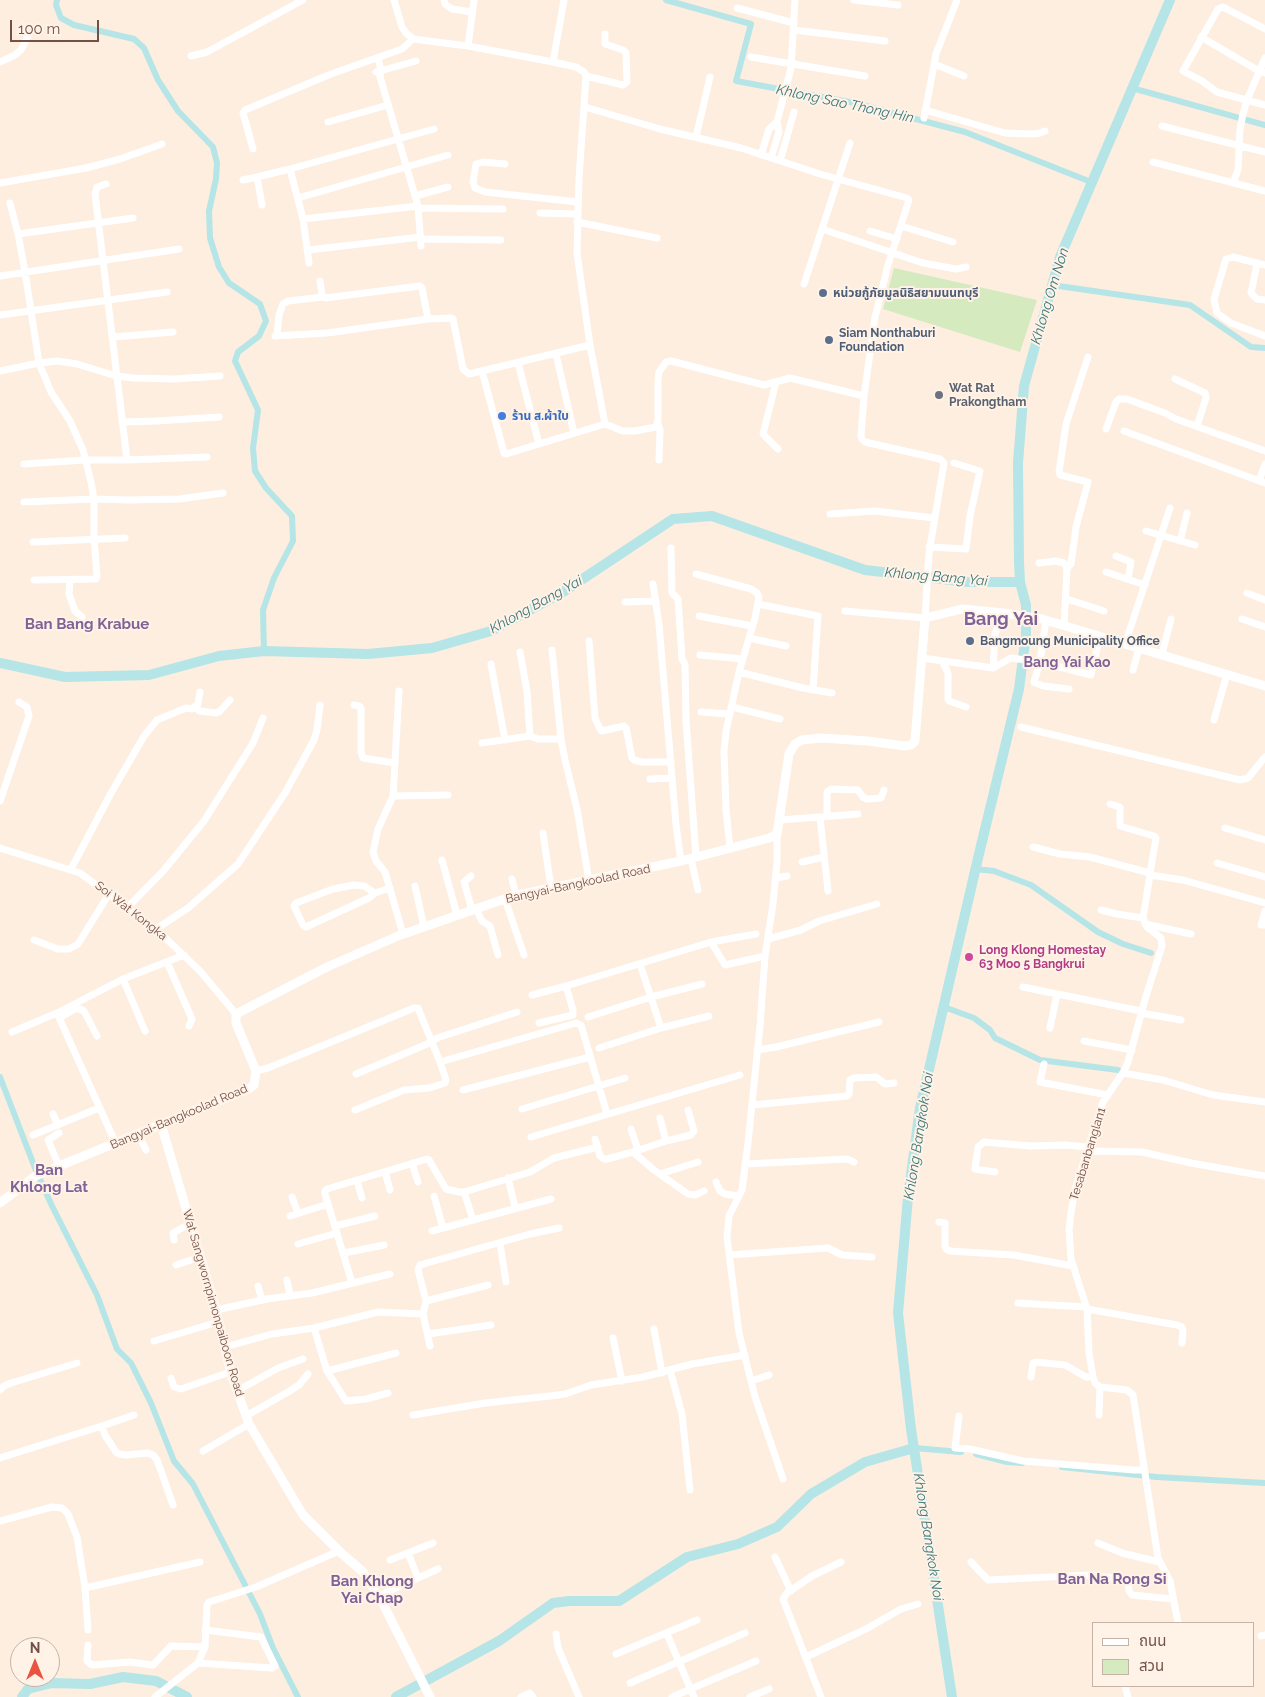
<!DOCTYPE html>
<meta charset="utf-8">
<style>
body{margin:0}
#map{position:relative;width:1265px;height:1697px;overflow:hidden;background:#fdeee0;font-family:Raleway,"Noto Sans Thai",sans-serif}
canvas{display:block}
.legend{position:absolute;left:1092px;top:1622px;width:162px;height:65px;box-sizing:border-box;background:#fff2e7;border:1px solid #c7b2a7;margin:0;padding:6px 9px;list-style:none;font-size:15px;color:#745147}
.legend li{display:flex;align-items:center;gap:10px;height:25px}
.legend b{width:25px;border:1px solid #c7b2a7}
.north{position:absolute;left:10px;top:1637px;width:50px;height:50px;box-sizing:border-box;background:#fff2e7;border:1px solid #c7b2a7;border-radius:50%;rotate:0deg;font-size:14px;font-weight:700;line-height:20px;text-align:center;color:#745147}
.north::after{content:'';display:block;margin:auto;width:18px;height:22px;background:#ea5242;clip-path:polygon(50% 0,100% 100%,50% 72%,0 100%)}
.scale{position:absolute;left:10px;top:20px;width:89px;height:22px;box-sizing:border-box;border:2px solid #745147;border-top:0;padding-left:6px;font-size:15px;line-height:18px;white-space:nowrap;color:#745147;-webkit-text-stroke:4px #fff2e7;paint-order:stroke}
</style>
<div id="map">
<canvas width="1265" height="1697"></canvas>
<ul class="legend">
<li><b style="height:6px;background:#fff"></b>ถนน</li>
<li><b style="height:14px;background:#d6eabf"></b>สวน</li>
</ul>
<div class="north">N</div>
<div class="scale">100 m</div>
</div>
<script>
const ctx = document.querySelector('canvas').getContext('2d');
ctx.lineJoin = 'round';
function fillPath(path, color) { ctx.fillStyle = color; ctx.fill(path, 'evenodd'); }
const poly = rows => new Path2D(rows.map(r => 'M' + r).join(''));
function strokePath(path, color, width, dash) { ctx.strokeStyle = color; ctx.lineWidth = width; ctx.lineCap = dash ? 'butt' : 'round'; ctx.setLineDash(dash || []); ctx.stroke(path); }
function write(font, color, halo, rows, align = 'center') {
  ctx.font = font + ' Raleway,"Noto Sans Thai",sans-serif'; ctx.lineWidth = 4; ctx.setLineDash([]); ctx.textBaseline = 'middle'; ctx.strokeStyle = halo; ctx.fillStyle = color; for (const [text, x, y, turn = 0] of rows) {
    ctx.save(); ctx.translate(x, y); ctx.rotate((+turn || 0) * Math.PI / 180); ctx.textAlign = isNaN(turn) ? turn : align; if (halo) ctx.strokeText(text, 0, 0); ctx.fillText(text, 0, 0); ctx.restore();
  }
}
const green = poly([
 [894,268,1037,300,1020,352,883,309]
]);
const canal = poly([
 [57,0,56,5,61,18,74,25,134,39,144,48,158,80,178,111,213,147,217,163,216,179,209,211,210,238,219,267,229,283,260,304,266,321,259,336,238,352,235,361,258,410,253,448,255,471,266,488,292,516,293,541,274,578,263,610,264,651],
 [666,0,751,24,736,81,855,103,965,132,1091,182],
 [1132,88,1265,125],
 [1052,285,1190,305,1251,347,1265,348],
 [975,869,994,871,1031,885,1098,932,1123,944,1151,953],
 [944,1007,974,1018,990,1030,995,1038,1040,1060,1118,1070],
 [0,1077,35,1168,52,1206,97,1295,117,1349,131,1363,151,1403,174,1461,193,1484,260,1614,273,1648,298,1697],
 [914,1448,961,1452],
 [976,1454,1007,1462,1022,1463],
 [1062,1467,1157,1477,1265,1483]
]);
const river = poly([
 [0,663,65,677,149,675,219,656,264,651,368,654,432,648,491,631,563,592,673,519,712,516,865,570,968,582,1020,582],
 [22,1697,28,1689,52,1683,90,1684,123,1677,156,1681,187,1697],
 [396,1697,499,1641,553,1603,569,1601,619,1601,687,1557,738,1544,777,1527,811,1494,865,1462,914,1448],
 [952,1697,911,1429,898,1313,908,1197,920,1108,979,854,1019,689,1026,635,1026,605,1020,582,1019,563,1018,463,1024,386,1060,257,1170,0]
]);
const minor = poly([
 [394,0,402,27,406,33,413,39,468,46,553,62,576,67,584,72,586,76,579,179,577,253,590,345,605,424],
 [444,0,445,4,452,9,472,12],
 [854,0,898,5],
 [737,8,794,23],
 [1265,29,1223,7,1218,9,1183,71,1202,81,1217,92,1265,105],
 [794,30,885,41],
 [1201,37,1259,71,1265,73],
 [468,46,474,0],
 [191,56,207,52,303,0],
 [751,57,865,76],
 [378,58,381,70,380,77,418,206,421,246],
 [0,62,15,55,21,50,28,36],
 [553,62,564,0],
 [934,64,964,76],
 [376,72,416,61],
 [586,76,623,85,627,82,626,53,623,50,605,44,605,34],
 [585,107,660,129,741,148,820,174,907,198,909,200,888,265,875,317,864,396,861,436,862,439,865,442,940,459,944,463,929,553,925,618,845,611],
 [925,110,1005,133,1032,134,1040,133,1045,131],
 [924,118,936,54,957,0],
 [328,122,388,105],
 [777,122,791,68,795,0],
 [1162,126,1265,152],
 [696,137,710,77],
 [253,149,243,113,245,110,331,74,402,49,413,39],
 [761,155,769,129,777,122,779,132,771,158],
 [780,161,794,112],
 [1153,162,1265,191],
 [505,164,483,162,476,164,473,182,475,188,485,192,578,202],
 [290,169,303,219,309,263],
 [243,180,257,177],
 [0,183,86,168,120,159,162,144],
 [1233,183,1238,170,1240,129,1243,114,1247,100,1265,58],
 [106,184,97,187,95,194,127,460],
 [415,196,448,187],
 [298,198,448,155],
 [10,203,18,234,25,272,39,363,51,392,70,421,83,450,91,482,94,499,94,538,97,576,96,579,34,580],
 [262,205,257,177,290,169,434,129],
 [418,208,503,209],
 [540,213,577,214],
 [303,219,418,206],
 [577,222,657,238],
 [901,226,953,242],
 [822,229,923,263,956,269,966,267],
 [870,231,897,239],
 [18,234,133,218],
 [421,239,501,240],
 [308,250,421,237],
 [1257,264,1251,293,1257,299,1265,300],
 [1265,265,1233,257,1226,259,1214,299,1217,313,1231,323,1265,336],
 [0,276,179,249],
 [320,281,322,295,325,298,420,286,422,288,428,319],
 [804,284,850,143],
 [0,315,167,292],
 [275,336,327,333,428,319,451,318,453,319,463,369,469,374,590,345],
 [277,336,279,315,283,304,288,301,323,297],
 [114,337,173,332],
 [556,354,574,433],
 [518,363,539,444],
 [0,371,39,363,58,361,77,364,116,376,134,378,174,379,220,376],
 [482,371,504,453,506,454,605,424,623,431,635,431,656,427,658,420,658,380,659,372,666,362,671,361,764,385,790,378,864,396],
 [1175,379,1205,393,1206,398,1198,423],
 [776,382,763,434,778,449],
 [122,422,157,421,219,417],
 [658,424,660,430,659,460],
 [1106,429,1116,402,1119,399,1127,399,1165,413,1176,419,1265,451],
 [1124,431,1265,483],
 [24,464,85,460,127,460,207,457],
 [1259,481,1265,464],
 [24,502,94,499,129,500,179,499,223,493],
 [830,514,875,511,934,518],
 [1146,531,1195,545],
 [1180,541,1187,513],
 [33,542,125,538],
 [929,547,966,549,970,516,980,471,954,463],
 [671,548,672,593,678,599,682,659,685,664,686,721,696,857],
 [1116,556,1131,562,1128,579],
 [1039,563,1056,561,1064,563,1067,568,1064,625],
 [1067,568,1071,564,1076,527,1088,482,1060,475,1059,472,1066,424,1088,357],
 [1106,572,1145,585],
 [696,574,751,589,757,593,759,597,755,618,739,672,726,731,724,752,726,810,730,848],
 [70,580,69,594,75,611,82,617],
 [653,584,659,624,676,825,681,861],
 [1247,593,1265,600],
 [1067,599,1104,611],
 [625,602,656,601],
 [758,604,818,616,813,690],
 [699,616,752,626],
 [1242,619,1265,627],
 [1046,620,1040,662,1034,682,1043,686,1069,689],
 [749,638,786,646],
 [589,641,595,718,600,729,602,731,624,726,626,728,632,758,634,760,642,762,671,762],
 [1125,644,1170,508],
 [552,650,561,739,565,760,577,809,589,881],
 [520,652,527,691,530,736],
 [1162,654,1171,619],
 [700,655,743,659],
 [922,658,993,668,995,634,1003,613],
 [942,661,948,673,948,699,949,701,966,707],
 [491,664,505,740],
 [993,668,1011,658,1040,662,1091,675,1100,636],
 [1133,670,1139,648],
 [739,672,803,688,832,693],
 [399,691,393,796,378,829,373,852,376,861,385,872,403,934],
 [354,705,359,706,361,708,361,752,363,758,395,763],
 [194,707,200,711,216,713,220,711,230,700],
 [732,707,780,719],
 [701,712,730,714],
 [1214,720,1227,674],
 [1021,727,1240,780,1248,778,1265,757],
 [482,743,530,736,538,739,561,739],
 [650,779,672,778],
 [393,796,448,795],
 [0,801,29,716,27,707,19,702],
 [1110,804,1120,807,1120,826,1154,836,1156,838,1150,873],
 [827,816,827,792,831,789,858,790,863,797,867,799,881,798,884,790],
 [820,817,828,891],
 [780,820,858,814],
 [1225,828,1265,840],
 [543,833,551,888],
 [777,834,777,862,773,904,765,956,760,1026,748,1143,742,1190,729,1216,727,1237,739,1333,755,1397,783,1479],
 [1033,847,1060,854,1090,857,1150,873,1150,875],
 [0,848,80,873,156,929,200,971,236,1014],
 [691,859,698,890],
 [442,860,457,915],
 [802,862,824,857],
 [1217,863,1265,877],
 [71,869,110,795,144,736,157,720,186,708,192,709,198,704,200,692],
 [471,876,464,882,472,910],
 [776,878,787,876],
 [512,879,516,895],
 [415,886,424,927],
 [375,893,364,886,354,885,333,889,296,903,294,906,303,925,306,927,369,898,375,893,390,888],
 [505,899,524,955],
 [127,908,164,870,204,821,253,743,263,718],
 [476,909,482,921,490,926,498,955],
 [1101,910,1117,914,1143,918],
 [1265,911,1261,925,1265,925],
 [1145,924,1191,934],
 [156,929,188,908,238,864,285,793,314,740,317,730,320,705],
 [768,939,801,930,819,921,877,904],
 [34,940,58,949,69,949,78,944,109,894],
 [711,942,756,934],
 [167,962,192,1019,189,1026],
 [640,964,661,1028],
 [123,979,145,1031],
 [1023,987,1141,1011],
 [532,995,566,986,711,942,725,965,765,956],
 [57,1013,116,1144],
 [1141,1013,1181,1020],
 [588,1017,651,997,702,984],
 [59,1018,75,1009,80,1009,84,1011,97,1036],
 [539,1023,573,1015,573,1010,566,986],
 [1050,1028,1057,994],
 [12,1032,57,1013,123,979,184,955],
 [1084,1041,1132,1050],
 [599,1048,661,1028,709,1016],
 [757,1050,776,1047,879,1022],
 [440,1062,576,1023,581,1025,607,1114],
 [1044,1064,1040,1082,1108,1095],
 [256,1071,268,1068,414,1008,418,1008,440,1062,446,1080,445,1083,429,1088,404,1090,355,1110],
 [1123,1073,1163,1080,1213,1095,1265,1102],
 [356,1074,432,1042,437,1038,517,1012],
 [463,1090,590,1057],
 [752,1105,847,1096,849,1094,850,1080,854,1078,876,1077,885,1084,894,1083],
 [522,1109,625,1078],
 [53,1114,58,1125],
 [660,1118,666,1141],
 [631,1129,638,1150],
 [59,1133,48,1140,59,1166],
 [138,1134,146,1150],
 [33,1135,99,1108],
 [531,1137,740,1075],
 [595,1139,600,1156,604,1159,607,1159,633,1152,654,1170,688,1194,695,1195,704,1191],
 [1087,1151,1142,1152,1191,1163,1265,1176],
 [633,1152,666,1141,691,1135,694,1131,688,1110],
 [412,1163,418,1182],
 [745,1164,847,1159,854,1162],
 [385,1172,390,1190],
 [995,1172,975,1169,978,1147,984,1142,1031,1146,1065,1145,1088,1147],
 [660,1174,698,1162],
 [508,1178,515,1207],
 [357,1181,362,1198],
 [716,1182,720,1191,725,1194,739,1196],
 [464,1192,473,1220],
 [434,1196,443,1228],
 [292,1197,298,1213],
 [290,1216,328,1204],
 [939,1222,945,1223,945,1246,946,1249,950,1251,1014,1255,1073,1266],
 [335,1226,375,1216],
 [432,1231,551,1199],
 [174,1240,173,1233,191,1223],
 [500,1243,506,1282],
 [298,1244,337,1233],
 [344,1253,384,1245],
 [729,1255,828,1248,842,1255,872,1257],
 [176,1265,200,1257],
 [287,1280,290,1295],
 [352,1283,325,1194,325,1191,327,1189,427,1159,429,1160,446,1189,459,1192,464,1192,530,1172,554,1158,598,1147],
 [258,1286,262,1300],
 [426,1301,488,1285],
 [1018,1303,1086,1307],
 [1087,1309,1177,1325,1182,1327,1183,1330,1182,1343],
 [216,1310,267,1299,312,1293,390,1274],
 [314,1328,327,1371,346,1401,366,1399,388,1393],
 [654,1329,662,1373],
 [428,1334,491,1325],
 [613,1338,622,1381],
 [154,1341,218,1322],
 [430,1346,423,1314,426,1301,418,1270,420,1265,530,1234,559,1228],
 [225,1347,272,1334,314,1328,378,1312,423,1314],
 [670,1370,682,1414,690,1490],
 [327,1371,396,1353],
 [1031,1377,1033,1363,1036,1362,1065,1365,1086,1377,1093,1377],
 [171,1378,174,1387,181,1389,230,1372],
 [751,1381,769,1375],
 [0,1390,4,1386,11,1383,77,1363],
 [237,1391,278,1368,303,1359],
 [413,1415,485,1403,550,1396,565,1394,591,1385,643,1377,692,1364,745,1355],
 [1099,1415,1100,1387],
 [246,1416,288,1392,299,1385,308,1374],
 [959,1416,955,1448,970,1449,1023,1461,1134,1470,1144,1470],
 [102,1426,134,1415],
 [203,1451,249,1424],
 [0,1458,102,1426,105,1435,116,1452,119,1454,126,1455,148,1453,153,1455,157,1460,173,1505],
 [0,1521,52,1507,62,1508,68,1514,77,1537,85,1588,88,1630],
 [1098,1543,1122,1553,1159,1562],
 [408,1553,418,1578],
 [775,1557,791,1591],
 [390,1560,433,1543],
 [971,1562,988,1580,1091,1575,1128,1580,1129,1591,1132,1595,1173,1599],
 [85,1588,200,1562],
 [378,1596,438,1569],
 [1178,1623,1170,1581,1158,1558,1133,1395,1127,1390,1100,1387,1095,1383,1093,1377,1089,1353,1087,1309,1071,1259,1069,1229,1071,1213,1075,1189,1095,1126,1103,1102,1124,1071,1128,1062,1146,996,1162,946,1161,938,1147,927,1143,918,1150,875,1183,880,1265,903],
 [556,1634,558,1648,579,1697],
 [667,1634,694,1697],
 [1261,1636,1265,1635],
 [88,1645,87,1661,92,1665,130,1662,153,1665,171,1646,205,1647],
 [616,1654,697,1620],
 [806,1657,866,1629,901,1609,918,1604],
 [198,1663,272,1668,275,1666,261,1637,205,1630],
 [630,1683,745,1633],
 [1125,1686,1128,1697],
 [155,1697,198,1663,205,1647,207,1605,209,1602,256,1587,339,1551],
 [521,1697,530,1693,533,1697],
 [672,1697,756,1661],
 [750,1697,769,1689],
 [821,1697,783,1599,787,1593,812,1576,841,1562]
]);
const tertiary = poly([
 [161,1124,216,1310,231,1374,249,1424,303,1515,339,1551,363,1572,381,1600,430,1697],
 [0,1203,34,1177,42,1173,250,1088,254,1085,256,1071,236,1023,236,1014,327,967,398,936,513,896,681,861,769,838,777,834,789,754,795,744,802,740,821,738,868,741,905,746,911,745,915,741,925,618,962,609,1003,613,1042,619,1265,686]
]);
const markers = [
 [823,293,5,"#5c6f8a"],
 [829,340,5,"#5c6f8a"],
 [939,395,5,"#6b7280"],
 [502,416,5,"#3f7fe0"],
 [970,641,5,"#5c6f8a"],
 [969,957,5,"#d1479c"]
];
const serviceNames = [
 ["หน่วยกู้ภัยมูลนิธิสยามนนทบุรี",833,293],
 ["Siam Nonthaburi",839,333],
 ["Foundation",839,347],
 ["Bangmoung Municipality Office",980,641]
];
const worshipNames = [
 ["Wat Rat",949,388],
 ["Prakongtham",949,402]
];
const shopNames = [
 ["ร้าน ส.ผ้าใบ",512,416]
];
const streetNames = [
 ["Bangyai-Bangkoolad Road",578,884,-12],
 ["Soi Wat Kongka",131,911,38],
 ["Bangyai-Bangkoolad Road",179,1117,-23],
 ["Tesabanbanglan1",1088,1154,-73],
 ["Wat Sangwornpimonpaiboon Road",213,1303,74]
];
const hotelNames = [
 ["Long Klong Homestay",979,950],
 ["63 Moo 5 Bangkrui",979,964]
];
const waterNames = [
 ["Khlong Sao Thong Hin",845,104,12],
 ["Khlong Om Non",1050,296,-73],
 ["Khlong Bang Yai",936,577,5],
 ["Khlong Bang Yai",536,605,-29],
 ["Khlong Bangkok Noi",919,1136,-81],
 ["Khlong Bangkok Noi",928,1537,81]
];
const neighbourhoodNames = [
 ["Bang Yai Kao",1067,663]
];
const quarterNames = [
 ["Ban Bang Krabue",87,624],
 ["Ban",49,1170],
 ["Khlong Lat",49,1187],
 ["Ban Na Rong Si",1112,1579],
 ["Ban Khlong",372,1581],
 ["Yai Chap",372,1598]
];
const districtNames = [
 ["Bang Yai",1001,620]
];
fillPath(green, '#d6eabf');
strokePath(canal, '#b5e5e6', 6);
strokePath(river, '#b5e5e6', 10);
strokePath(minor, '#fff', 7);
strokePath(tertiary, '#fff', 9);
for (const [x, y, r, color] of markers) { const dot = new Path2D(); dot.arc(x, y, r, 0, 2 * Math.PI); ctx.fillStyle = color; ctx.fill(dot); strokePath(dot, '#fff2e7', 2); }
write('bold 12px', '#4e5e75', '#fff2e7', serviceNames, 'left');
write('bold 12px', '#5b616d', '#fff2e7', worshipNames, 'left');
write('bold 12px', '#366cbe', '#fff2e7', shopNames, 'left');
write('12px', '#745147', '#fff2e7', streetNames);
write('bold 12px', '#b23c85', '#fff2e7', hotelNames, 'left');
write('italic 14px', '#3b787a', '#fff2e7', waterNames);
write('bold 14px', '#7f6297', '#fff2e7', neighbourhoodNames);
write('bold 15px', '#7f6297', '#fff2e7', quarterNames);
write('bold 18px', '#7f6297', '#fff2e7', districtNames);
</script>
